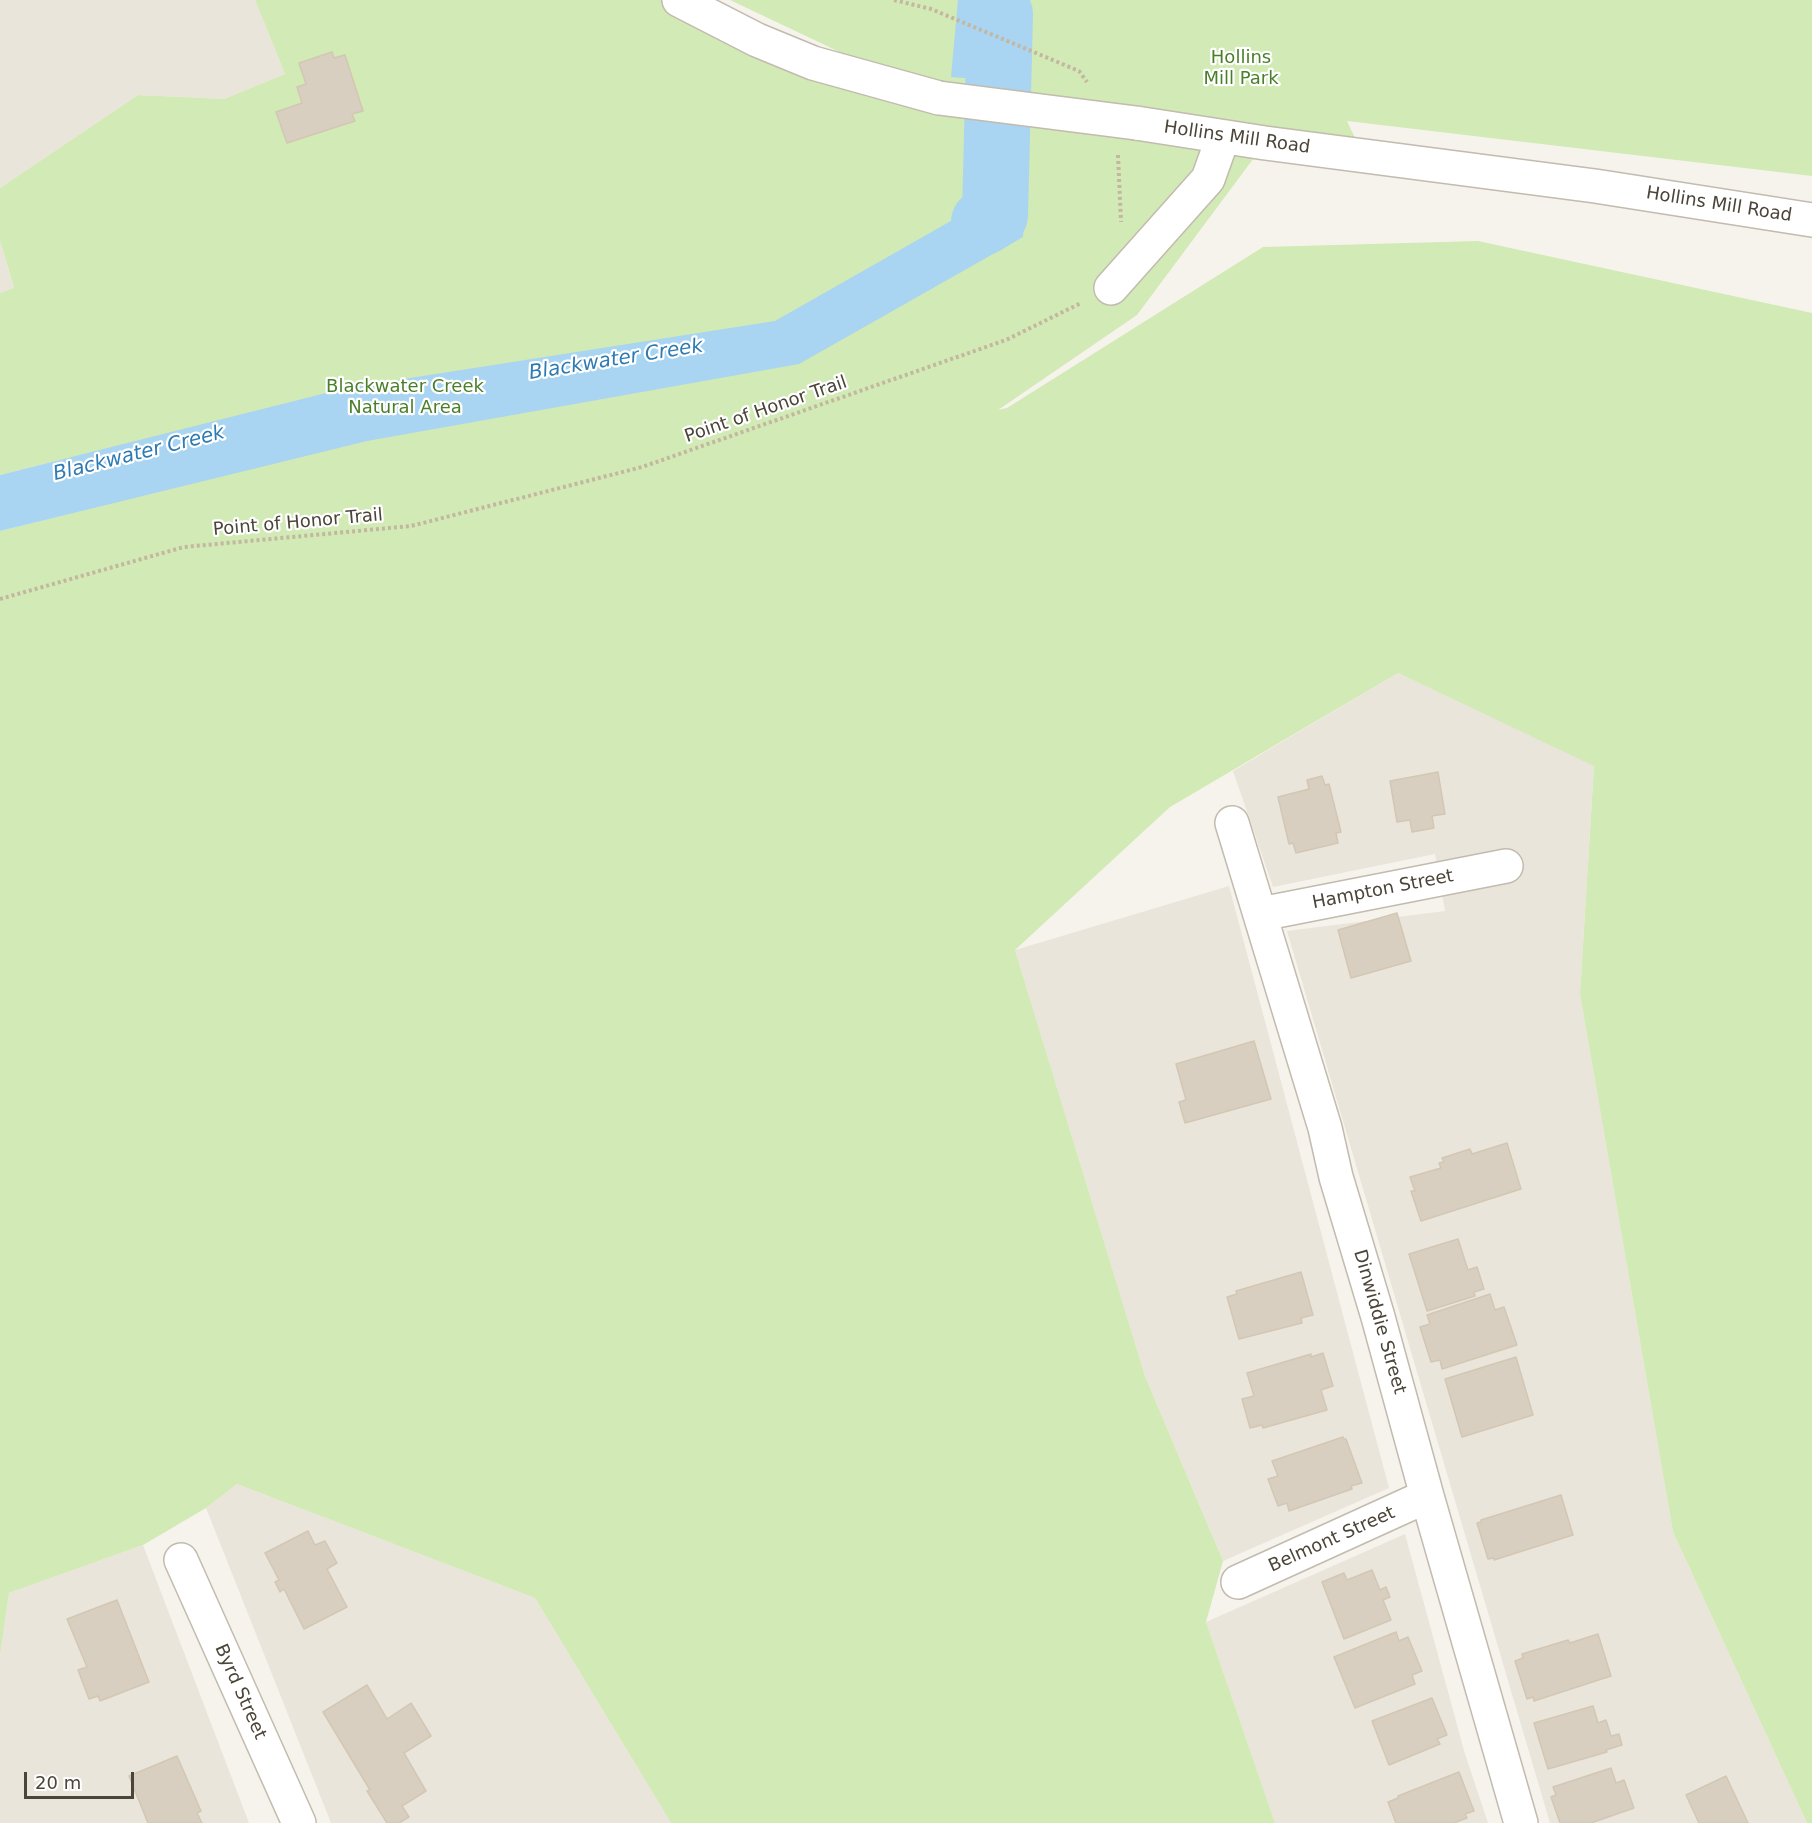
<!DOCTYPE html>
<style>
body{margin:0}
#map{position:relative;width:1812px;height:1823px;overflow:hidden;background:#f6f3ec;font-family:"DejaVu Sans",sans-serif}
canvas{display:block}
.scale{position:absolute;left:24px;top:1772px;width:110px;height:27px;box-sizing:border-box;border:3px solid #4b4439;border-top:0;padding-left:8px;font-size:18px;line-height:21px;white-space:nowrap;color:#4b4439;-webkit-text-stroke:4px #fff;paint-order:stroke}
</style>
<div id="map">
<canvas width="1812" height="1823"></canvas>
<div class="scale">20 m</div>
</div>
<script>
const ctx = document.querySelector('canvas').getContext('2d');
ctx.lineJoin = 'round';
function fillPath(path, color) { ctx.fillStyle = color; ctx.fill(path, 'evenodd'); }
const poly = rows => new Path2D(rows.map(r => 'M' + r).join(''));
function strokePath(path, color, width, dash) { ctx.strokeStyle = color; ctx.lineWidth = width; ctx.lineCap = dash ? 'butt' : 'round'; ctx.setLineDash(dash || []); ctx.stroke(path); }
function write(font, color, halo, rows, align = 'center') {
  ctx.font = font + ' "DejaVu Sans",sans-serif'; ctx.lineWidth = 4.5; ctx.setLineDash([]); ctx.textBaseline = 'middle'; ctx.strokeStyle = halo; ctx.fillStyle = color; for (const [text, x, y, turn = 0] of rows) {
    ctx.save(); ctx.translate(x, y); ctx.rotate((+turn || 0) * Math.PI / 180); ctx.textAlign = isNaN(turn) ? turn : align; if (halo) ctx.strokeText(text, 0, 0); ctx.fillText(text, 0, 0); ctx.restore();
  }
}
const residential = poly([
 [0,0,255,0,285,74,224,99,138,95,0,188],
 [0,241,14,289,0,293],
 [1398,673,1594,765,1580,994,1673,1532,1807,1823,1550,1823,1287,931,1445,911,1435,854,1273,887,1233,771],
 [1229,886,1389,1488,1223,1561,1145,1376,1015,950],
 [237,1484,535,1598,671,1823,331,1823,206,1508],
 [1405,1534,1465,1754,1488,1823,1275,1823,1206,1622],
 [143,1545,249,1823,0,1823,0,1656,9,1593]
]);
const green = poly([
 [255,0,694,0,924,92,730,0,1812,0,1812,176,1347,121,1363,155,1265,143,1137,315,998,410,1007,408,1263,247,1478,241,1812,313,1812,1823,1807,1823,1673,1532,1580,994,1594,766,1398,673,1170,807,1015,950,1145,1376,1223,1561,1206,1622,1275,1823,671,1823,535,1598,237,1484,206,1508,143,1545,9,1593,0,1656,0,531,80,511,64,459,0,475,0,293,14,288,0,241,0,188,138,95,224,99,285,74]
]);
const water = poly([
 [958,0,1029,0,1032,14,1023,83,951,77],
 [982,133,1029,147,1023,237,799,364,367,441,0,531,0,475,346,388,775,321,979,205]
]);
const river = poly([
 [984,222,995,215,1000,14,992,0]
]);
const building = poly([
 [332,52,334,58,345,55,363,111,352,114,355,121,287,143,276,112,302,103,297,87,306,84,299,63,332,52],
 [1438,772,1445,814,1432,816,1434,828,1412,832,1410,820,1397,822,1390,781,1438,772],
 [1322,776,1325,785,1329,784,1341,832,1336,833,1338,843,1296,853,1293,843,1289,844,1278,797,1309,789,1307,780,1322,776],
 [1397,913,1411,961,1351,978,1338,930,1397,913],
 [1254,1041,1271,1099,1185,1123,1179,1102,1186,1100,1176,1064,1254,1041],
 [1507,1143,1521,1189,1421,1221,1411,1191,1415,1191,1410,1177,1441,1168,1439,1163,1444,1162,1442,1158,1470,1149,1472,1154,1507,1143],
 [1458,1239,1468,1270,1477,1267,1484,1289,1474,1292,1475,1296,1427,1311,1409,1254,1458,1239],
 [1301,1272,1313,1315,1301,1318,1302,1323,1239,1339,1227,1297,1237,1294,1236,1291,1301,1272],
 [1490,1294,1495,1310,1504,1307,1517,1345,1442,1369,1440,1360,1431,1362,1420,1327,1430,1324,1427,1315,1490,1294],
 [1323,1353,1333,1386,1321,1390,1327,1410,1263,1428,1262,1425,1250,1428,1242,1399,1254,1396,1247,1373,1311,1354,1311,1357,1323,1353],
 [1516,1357,1533,1415,1462,1437,1445,1379,1516,1357],
 [1343,1437,1344,1439,1346,1439,1362,1483,1351,1486,1352,1489,1289,1511,1287,1503,1278,1506,1268,1479,1278,1476,1272,1461,1343,1437],
 [1561,1495,1573,1535,1494,1560,1494,1558,1488,1559,1477,1523,1481,1522,1481,1520,1561,1495],
 [308,1531,315,1545,325,1541,337,1563,327,1569,347,1607,304,1629,284,1589,280,1592,275,1582,279,1580,265,1553,308,1531],
 [1372,1570,1380,1590,1386,1587,1390,1597,1383,1600,1391,1620,1344,1639,1322,1582,1344,1573,1347,1580,1372,1570],
 [117,1600,149,1682,100,1701,98,1696,89,1699,78,1670,87,1667,67,1619,117,1600],
 [1396,1632,1399,1641,1408,1637,1422,1671,1412,1675,1415,1684,1355,1708,1334,1657,1396,1632],
 [1598,1634,1611,1676,1534,1701,1533,1697,1527,1699,1515,1661,1523,1658,1522,1654,1568,1640,1570,1643,1598,1634],
 [367,1685,387,1719,411,1703,431,1736,404,1753,426,1791,402,1806,409,1817,399,1823,387,1823,367,1791,370,1790,323,1712,367,1685],
 [1432,1698,1447,1735,1437,1739,1440,1744,1389,1765,1372,1721,1432,1698],
 [1593,1706,1598,1723,1606,1720,1611,1736,1619,1734,1622,1745,1606,1750,1607,1752,1548,1769,1534,1723,1593,1706],
 [177,1756,201,1811,197,1813,202,1823,148,1823,129,1776,177,1756],
 [1611,1768,1616,1783,1624,1780,1634,1808,1591,1823,1560,1823,1551,1797,1556,1795,1553,1787,1611,1768],
 [1459,1772,1474,1811,1465,1814,1467,1818,1454,1823,1396,1823,1388,1802,1398,1798,1398,1796,1459,1772],
 [1726,1776,1748,1823,1699,1823,1686,1795,1726,1776]
]);
const path = poly([
 [894,0,931,9,1079,71,1087,82],
 [1118,155,1121,222],
 [0,599,184,547,411,526,642,467,1006,340,1081,303]
]);
const minor = poly([
 [679,0,757,40,813,63,939,98],
 [1136,123,1265,143,1595,186,1812,220],
 [1111,288,1208,179,1223,137],
 [1232,823,1325,1128,1336,1177,1378,1317,1427,1496,1521,1823],
 [1261,914,1506,866],
 [181,1560,299,1823],
 [1238,1582,1427,1496]
]);
const minorBridge = poly([
 [939,98,1136,123]
]);
const parkNames = [
 ["Hollins",1241,58],
 ["Mill Park",1241,79],
 ["Blackwater Creek",405,387],
 ["Natural Area",405,408]
];
const streetNames = [
 ["Hollins Mill Road",1237,138,8],
 ["Hollins Mill Road",1719,205,9],
 ["Point of Honor Trail",766,410,-19],
 ["Point of Honor Trail",298,523,-5],
 ["Hampton Street",1383,890,-11],
 ["Dinwiddie Street",1379,1322,74],
 ["Belmont Street",1332,1540,-24],
 ["Byrd Street",240,1692,66]
];
const waterNames = [
 ["Blackwater Creek",616,360,-9],
 ["Blackwater Creek",139,454,-14]
];
fillPath(residential, '#eae5da');
fillPath(green, '#d2eab5');
fillPath(water, '#a9d4f2');
strokePath(river, '#a9d4f2', 66);
fillPath(building, '#d8cfc1');
strokePath(building, '#d3c7b4', 1.5);
strokePath(minor, '#c2bbae', 36);
strokePath(path, '#c4b79f', 4, [3, 3]);
strokePath(minor, '#fff', 33);
strokePath(minorBridge, '#c2bbae', 36, []);
strokePath(minorBridge, '#fff', 33);
write('18px', '#4a7f2a', '#fff', parkNames);
write('18px', '#4b4439', '#fff', streetNames);
write('italic 20px', '#2e7ab2', '#fff', waterNames);
</script>
